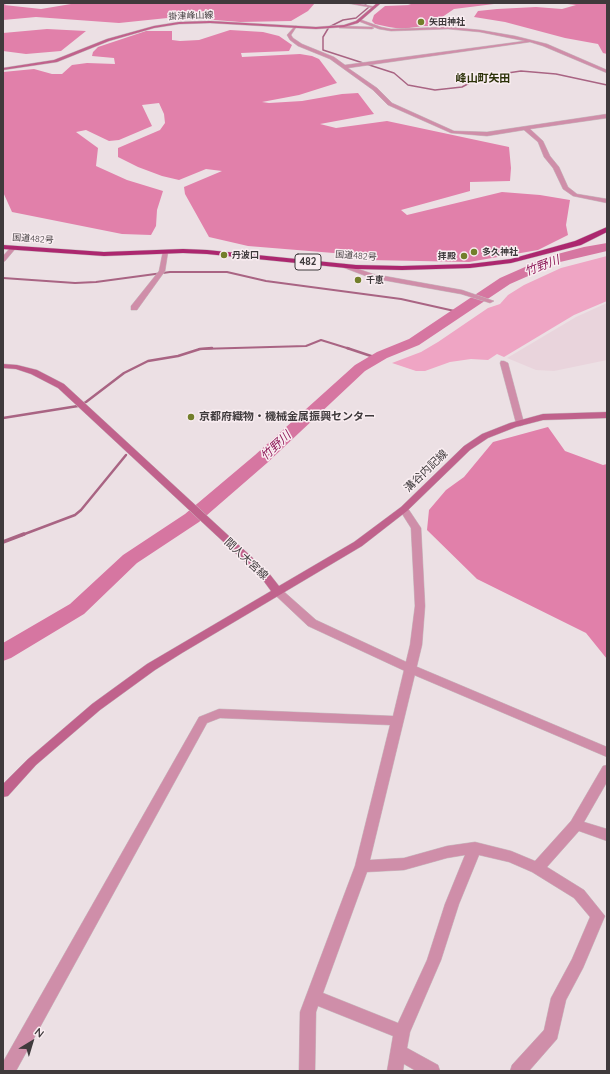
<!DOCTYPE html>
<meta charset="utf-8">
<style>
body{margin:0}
#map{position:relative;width:610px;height:1074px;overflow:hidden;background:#ece0e4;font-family:Quicksand,sans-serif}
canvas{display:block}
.frame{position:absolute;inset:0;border:4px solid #3f3a3c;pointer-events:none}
.north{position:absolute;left:12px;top:1022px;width:40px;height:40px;-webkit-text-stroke:3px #f9edf1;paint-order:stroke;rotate:38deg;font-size:11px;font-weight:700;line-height:16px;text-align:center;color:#3f3a3c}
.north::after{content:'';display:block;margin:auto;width:14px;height:18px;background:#3f3a3c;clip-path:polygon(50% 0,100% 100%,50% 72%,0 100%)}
</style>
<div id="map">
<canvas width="610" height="1074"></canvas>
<div class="frame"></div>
<div class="north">N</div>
</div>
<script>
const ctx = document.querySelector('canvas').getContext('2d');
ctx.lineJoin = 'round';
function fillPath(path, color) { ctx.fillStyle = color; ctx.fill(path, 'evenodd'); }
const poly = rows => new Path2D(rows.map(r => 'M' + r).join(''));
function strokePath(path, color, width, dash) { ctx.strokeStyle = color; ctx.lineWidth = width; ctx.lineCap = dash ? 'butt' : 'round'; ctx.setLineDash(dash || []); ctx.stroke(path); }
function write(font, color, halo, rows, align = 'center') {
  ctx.font = font + ' Quicksand,"Noto Sans JP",sans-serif'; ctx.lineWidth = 3; ctx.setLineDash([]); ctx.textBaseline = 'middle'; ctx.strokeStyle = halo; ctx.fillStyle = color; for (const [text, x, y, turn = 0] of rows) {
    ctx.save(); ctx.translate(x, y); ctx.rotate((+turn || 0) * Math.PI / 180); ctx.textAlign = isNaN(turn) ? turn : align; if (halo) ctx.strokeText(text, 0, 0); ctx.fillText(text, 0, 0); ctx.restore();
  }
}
const built = poly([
 [607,303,607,360,554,371,536,370,507,358,576,317]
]);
const green = poly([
 [607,256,607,301,574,315,504,357,497,354,488,360,471,359,450,362,425,371,416,371,392,363,421,352,438,342,488,308,500,304,508,295,524,285,561,268]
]);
const forest = poly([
 [3,3,8,3,4,5,41,9,77,3,315,3,308,11,291,21,240,22,177,17,119,23,36,17,3,20],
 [405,3,502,3,454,9,429,26,424,26,402,29,389,27,375,24,372,21,374,15,385,6,411,5],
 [559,3,607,3,607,54,603,53,598,44,565,38,505,22,474,17,478,11,497,9,536,7,562,9,576,5],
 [47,29,86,31,61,51,26,54,3,51,3,33],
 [230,30,263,32,279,36,292,45,289,51,241,53,242,57,300,54,312,56,319,59,337,83,299,95,262,102,269,103,302,101,342,94,358,93,374,114,320,124,336,128,387,121,509,147,511,168,510,181,470,182,470,191,401,210,407,215,502,192,540,195,570,200,566,225,568,235,538,250,469,262,369,260,358,255,248,246,209,237,185,194,184,187,222,171,206,169,179,180,162,176,138,167,118,157,118,148,160,130,165,123,164,114,159,103,142,105,152,126,119,140,109,141,86,130,76,132,98,148,96,166,127,180,163,191,157,210,156,226,151,235,122,234,12,212,3,192,3,72,34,69,52,74,62,74,72,65,87,63,115,64,114,58,92,56,93,52,98,47,146,31,172,31,172,40,180,41,199,40],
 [548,427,565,451,603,465,607,464,607,659,586,633,477,579,427,530,429,510,446,490,464,477,493,442]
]);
const streamFar3 = poly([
 [363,3,369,7,356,18,343,20,329,27,323,37,323,50,394,73,408,85,435,90,462,87,481,77,521,71,556,74,607,85]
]);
const streamFar2 = poly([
 [3,278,75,283,96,282,170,272,227,272,266,281,401,299,459,312],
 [199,349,306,346,321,340,350,349]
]);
const streamFar1 = poly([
 [347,348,377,358],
 [3,418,78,406,86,402,124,373,148,361,178,356,200,349,212,348],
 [22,535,75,515,81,510,126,455]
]);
const stream = poly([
 [3,542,24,534]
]);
const river = poly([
 [607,243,607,251,560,262,510,284,419,345,387,358,365,371,267,463,199,522,137,563,84,614,11,658,3,661,3,643,70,604,123,555,185,514,255,455,355,365,377,352,409,339,500,278,550,256,584,247,607,243]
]);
const minor = poly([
 [346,3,355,3,376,7,374,8,346,3],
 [359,19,381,27,391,29,448,27,480,30,515,36,547,44,607,70,607,73,543,46,530,42,348,68,377,88,392,103,454,131,487,132,607,114,607,118,530,129,543,141,550,156,559,167,568,187,577,194,607,199,607,203,573,196,563,189,553,168,544,157,538,142,524,130,487,136,451,133,388,105,373,90,330,59,298,46,290,40,287,35,295,26,297,26,291,35,293,38,302,44,334,57,345,65,525,41,480,32,448,29,391,31,379,29,358,21,359,19],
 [340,26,372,27,374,28,372,29,339,28,340,26],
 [11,247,16,248,5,261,3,262,3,256,11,247],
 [163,251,168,252,165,271,137,310,131,310,131,306,159,271,163,251],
 [344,264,373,274,462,290,494,301,490,303,461,294,371,278,342,267,341,266,344,264],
 [501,361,504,361,508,363,524,423,523,425,520,426,516,423,500,363,501,361],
 [404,506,407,507,421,528,425,606,422,645,370,860,404,858,447,846,475,842,511,851,535,861,571,821,603,766,607,765,607,782,584,822,607,829,607,841,579,831,547,867,584,890,605,916,583,968,566,1000,557,1039,529,1071,510,1071,512,1065,544,1030,551,998,572,959,590,917,574,898,532,872,509,862,479,855,459,904,441,960,410,1032,407,1048,438,1065,440,1071,416,1071,404,1064,403,1071,387,1071,393,1036,318,1006,316,1012,315,1071,299,1071,300,1012,355,866,390,725,220,718,207,723,16,1071,3,1071,3,1062,199,717,219,709,393,716,410,645,415,606,411,528,399,509,404,506],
 [465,855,445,904,427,960,398,1023,323,993,367,872,404,870,447,858,465,855]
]);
const tertiary = poly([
 [277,588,281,589,316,620,415,666,607,747,607,757,407,672,308,626,273,593,272,591,273,589,277,588]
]);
const secondary = poly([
 [377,3,381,3,358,23,344,27,316,29,210,23,179,24,154,28,109,41,57,62,3,70,3,68,54,60,107,39,154,26,179,22,210,21,316,27,344,25,356,21,377,3],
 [3,364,17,365,37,370,64,384,268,572,279,586,354,542,401,507,464,446,482,434,510,423,543,414,607,412,607,418,543,420,516,427,488,438,470,450,407,511,362,546,182,653,155,670,100,710,36,765,8,796,3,797,3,784,28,759,92,704,147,664,271,591,260,576,58,388,31,374,16,369,3,368,3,364]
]);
const trunk = poly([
 [607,227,607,232,581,245,511,263,470,268,402,270,356,269,207,254,183,253,104,256,3,249,3,245,104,252,183,249,207,250,356,265,402,266,470,264,511,259,575,241,607,227]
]);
const markers = [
 [421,22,4,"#737f2b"],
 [474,252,4,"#737f2b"],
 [224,255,4,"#737f2b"],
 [464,256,4,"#737f2b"],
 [358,280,4,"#737f2b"],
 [191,417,4,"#737f2b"]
];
const farStreetnames = [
 ["掛津峰山線",191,16,-2],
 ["国道482号",33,239,4],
 ["国道482号",356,256,4]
];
const farPoinames = [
 ["矢田神社",429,22],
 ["多久神社",482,252],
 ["丹波口",232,255],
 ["拝殿",456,256,"right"],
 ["千恵",366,280]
];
const shields = [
 [308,262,26]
];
const shieldNames = [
 ["482",308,262]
];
const farQuarternames = [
 ["峰山町矢田",483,79]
];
const poiNames = [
 ["京都府織物・機械金属振興センター",199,417]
];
const streetNames = [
 ["溝谷内記線",426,471,-44],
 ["間人大宮線",246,559,43]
];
const waterNames = [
 ["竹野川",542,266,-21],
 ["竹野川",276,446,-43]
];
fillPath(built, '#e9d4dc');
fillPath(green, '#efa5c4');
fillPath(forest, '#e180aa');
strokePath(streamFar3, '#a96483', 1.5);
strokePath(streamFar2, '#a96483', 2);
strokePath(streamFar1, '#a96483', 2.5);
strokePath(stream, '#a96483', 3.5);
fillPath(river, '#d676a1');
strokePath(minor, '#c9bfc2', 1);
strokePath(tertiary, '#c9bfc2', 1);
strokePath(secondary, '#c9bfc2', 1);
strokePath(trunk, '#c9bfc2', 1);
fillPath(minor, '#cf8ea9');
fillPath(tertiary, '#cf8ea9');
fillPath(secondary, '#c0628c');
fillPath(trunk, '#ac276f');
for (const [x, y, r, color] of markers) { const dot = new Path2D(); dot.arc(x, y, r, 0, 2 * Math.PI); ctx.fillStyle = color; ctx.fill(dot); strokePath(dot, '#f9edf1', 1.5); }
write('9px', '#3f3a3c', '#f9edf1', farStreetnames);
write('bold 9px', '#3f3a3c', '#f9edf1', farPoinames, 'left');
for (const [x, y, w] of shields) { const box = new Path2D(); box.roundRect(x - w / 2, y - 8, w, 16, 3); ctx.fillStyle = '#f9edf1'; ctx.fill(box); strokePath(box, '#3f3a3c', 1); }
write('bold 10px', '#3f3a3c', null, shieldNames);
write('bold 11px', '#2c3209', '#f9edf1', farQuarternames);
write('bold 11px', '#3f3a3c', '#f9edf1', poiNames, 'left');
write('11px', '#3f3a3c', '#f9edf1', streetNames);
write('italic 12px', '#8f1d5b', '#f9edf1', waterNames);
</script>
